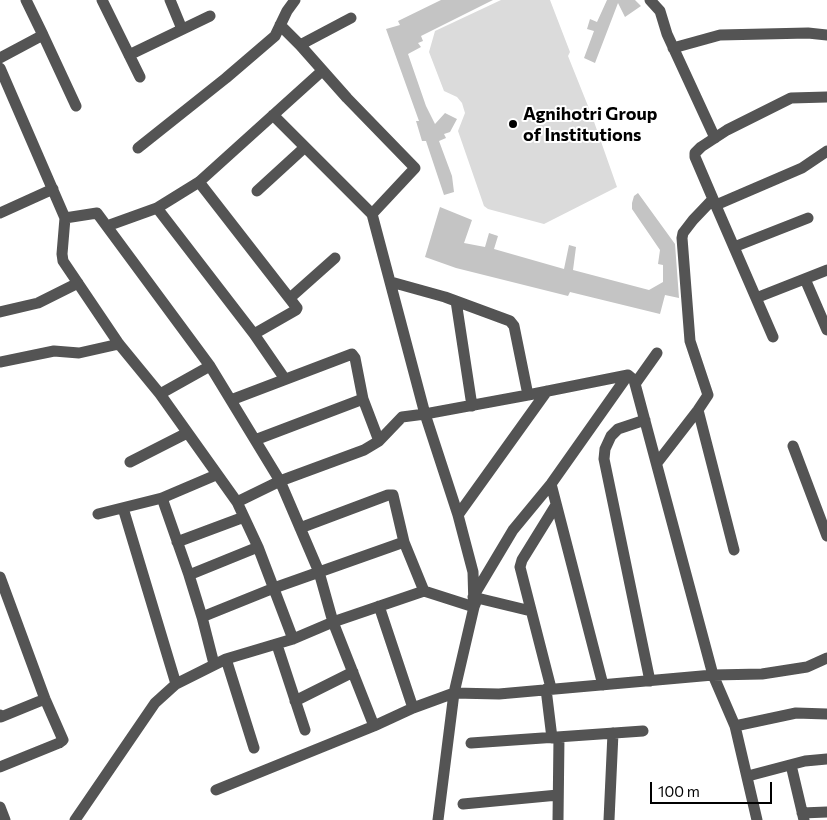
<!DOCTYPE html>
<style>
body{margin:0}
#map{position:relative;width:827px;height:820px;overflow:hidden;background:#fff;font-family:Commissioner,sans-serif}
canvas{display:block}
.scale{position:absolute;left:650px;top:782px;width:122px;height:22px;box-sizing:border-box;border:2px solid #000;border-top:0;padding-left:6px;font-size:15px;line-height:18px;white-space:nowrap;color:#000;-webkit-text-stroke:4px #fff;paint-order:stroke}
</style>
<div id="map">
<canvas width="827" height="820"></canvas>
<div class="scale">100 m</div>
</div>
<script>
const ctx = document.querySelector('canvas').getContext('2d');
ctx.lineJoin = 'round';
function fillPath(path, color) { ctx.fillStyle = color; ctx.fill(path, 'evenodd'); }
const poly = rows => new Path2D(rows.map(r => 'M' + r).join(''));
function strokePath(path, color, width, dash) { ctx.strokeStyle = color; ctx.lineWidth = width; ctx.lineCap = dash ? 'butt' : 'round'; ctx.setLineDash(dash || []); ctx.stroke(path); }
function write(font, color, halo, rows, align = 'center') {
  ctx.font = font + ' Commissioner,sans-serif'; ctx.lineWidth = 4; ctx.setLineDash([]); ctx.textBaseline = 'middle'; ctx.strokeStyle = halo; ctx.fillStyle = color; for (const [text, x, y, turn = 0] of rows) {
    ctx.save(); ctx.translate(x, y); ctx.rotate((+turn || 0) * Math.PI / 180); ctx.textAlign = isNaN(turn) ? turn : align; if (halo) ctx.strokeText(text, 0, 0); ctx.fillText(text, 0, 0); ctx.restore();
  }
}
const green = poly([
 [501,0,550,0,570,52,568,56,592,116,617,187,544,224,488,209,484,206,458,131,465,113,462,103,457,97,444,91,429,52,435,31]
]);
const building = poly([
 [441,0,493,0,421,36,423,41,418,43,421,47,408,54,426,106,435,124,445,113,457,119,450,132,444,134,446,138,439,141,452,176,454,192,444,195,426,141,422,141,416,121,419,121,386,29,400,25,398,21],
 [607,0,635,0,641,6,625,17,618,3,595,63,584,58,594,31,587,29,590,19,597,22],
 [638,193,675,244,679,298,665,295,660,314,570,292,568,296,456,268,425,257,440,207,472,220,464,243,485,247,489,233,498,236,494,249,564,269,569,245,576,247,573,270,649,290,663,282,663,265,658,264,660,250,632,209,632,203,634,196]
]);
const minor = poly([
 [102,0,140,77],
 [170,0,182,29],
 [650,0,660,11,667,34,715,138],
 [280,25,300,45,347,98,415,168,372,214,425,414,458,515,473,572,474,607,454,693,438,820],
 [43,35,76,106],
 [300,45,351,18],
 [673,48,720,35,808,33,827,35],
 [129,55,210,16],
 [0,58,43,35,26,0],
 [0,68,65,218,97,213,210,366,280,481,319,572,333,622,374,726,413,708,454,693,499,694,713,675,762,674,807,667,827,658],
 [273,115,372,214],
 [138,148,226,78,275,36,287,11,295,0],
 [199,182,297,308,296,310,254,334],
 [257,191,304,148],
 [713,199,773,337],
 [716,205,802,168,827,151],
 [157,208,254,334,285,379],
 [0,213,53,189],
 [65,218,62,254,63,261,119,344,160,394,237,502,258,547,293,639],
 [107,226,157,208,199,182,322,71],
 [734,247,808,218],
 [805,279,827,330],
 [290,298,335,258],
 [756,298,827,270],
 [456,301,472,406],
 [0,312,38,303,78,283],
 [0,362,54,351,79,353,119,344],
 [635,384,657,353],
 [160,394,210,366],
 [528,395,628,375,634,380,713,675,735,726,757,820],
 [231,400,352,354,355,358,363,399,379,441],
 [698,410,734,550],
 [645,420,618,429,611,436,605,449,604,459,650,681],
 [255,440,363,399],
 [793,446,827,536],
 [130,462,187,433],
 [657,463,698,410,708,395,690,341,682,238,683,233,693,220,713,199,695,157,695,153,701,147,727,130,791,98,827,97],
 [551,484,603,685],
 [162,498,189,575,202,617,214,664],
 [237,502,280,481,364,450,379,441,402,417,425,414,528,395,514,326,510,321,445,297,391,282],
 [123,508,176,684],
 [98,514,162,498,216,475],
 [458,515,547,391],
 [300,528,388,495,393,495,404,542,424,591],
 [177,542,244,517],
 [189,575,258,547],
 [0,577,45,699,63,740,59,743,0,767],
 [379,606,413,708],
 [531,611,473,597,513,530,551,484,628,375],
 [202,617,274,588,404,542],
 [277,645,305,730],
 [226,659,254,748],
 [551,688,520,567,522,560,556,505],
 [546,689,552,738],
 [295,701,353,672],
 [0,715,1,717,45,699],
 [735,726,796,713,827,714],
 [471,743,643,731],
 [791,765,804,820],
 [748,776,805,761,827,759],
 [216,790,374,726],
 [463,804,558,795],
 [0,807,5,820],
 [802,813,827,812],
 [75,820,155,703,176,684,226,659,293,639,333,622,424,591,474,607,476,602],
 [558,820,559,737],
 [609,820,613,733]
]);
const markers = [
 [513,124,5,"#000"]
];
const poiNames = [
 ["Agnihotri Group",523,114],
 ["of Institutions",523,135]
];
fillPath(green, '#dbdbdb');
fillPath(building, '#c4c4c4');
strokePath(minor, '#545454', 11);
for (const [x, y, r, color] of markers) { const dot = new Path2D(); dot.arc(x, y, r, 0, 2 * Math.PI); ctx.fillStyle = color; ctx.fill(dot); strokePath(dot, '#fff', 2); }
write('bold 18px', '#000', '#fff', poiNames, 'left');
</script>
